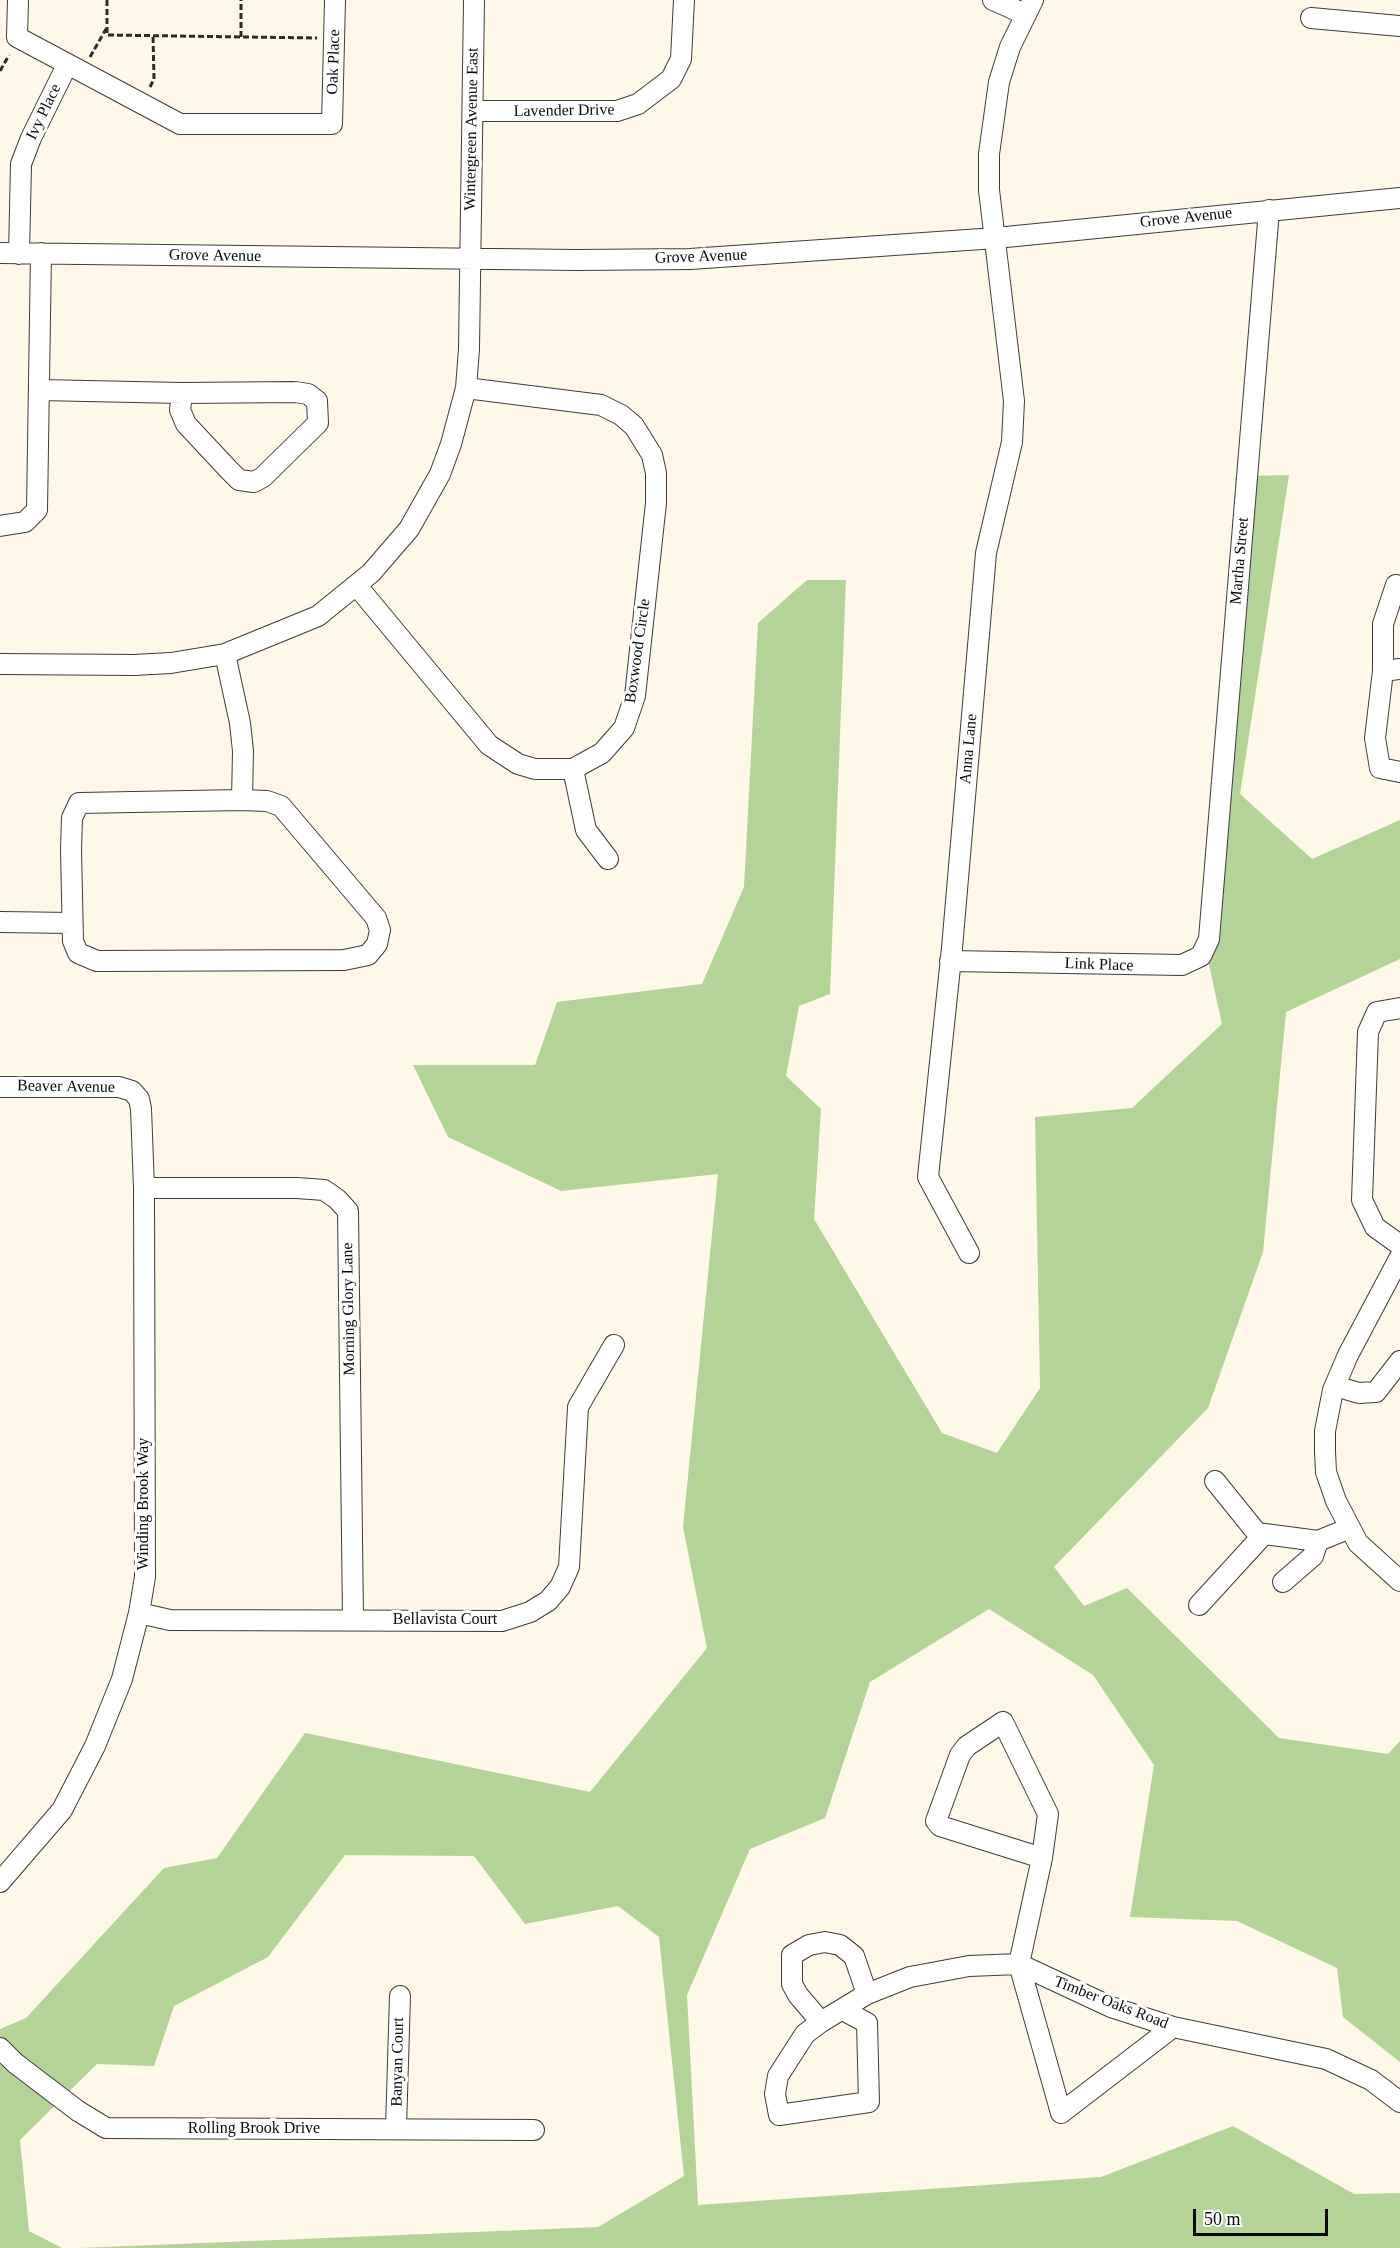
<!DOCTYPE html>
<style>
body{margin:0}
#map{position:relative;width:1400px;height:2248px;overflow:hidden;background:#fdf8e8;font-family:Georgia,serif}
canvas{display:block}
.scale{position:absolute;left:1193px;top:2209px;width:135px;height:27px;box-sizing:border-box;border:3px solid #090909;border-top:0;padding-left:8px;font-size:18px;line-height:21px;white-space:nowrap;color:#090909;-webkit-text-stroke:4px #fff;paint-order:stroke}
</style>
<div id="map">
<canvas width="1400" height="2248"></canvas>
<div class="scale">50 m</div>
</div>
<script>
const ctx = document.querySelector('canvas').getContext('2d');
ctx.lineJoin = 'round';
function fillPath(path, color) { ctx.fillStyle = color; ctx.fill(path, 'evenodd'); }
const poly = rows => new Path2D(rows.map(r => 'M' + r).join(''));
function strokePath(path, color, width, dash) { ctx.strokeStyle = color; ctx.lineWidth = width; ctx.lineCap = dash ? 'butt' : 'round'; ctx.setLineDash(dash || []); ctx.stroke(path); }
function write(font, color, halo, rows, align = 'center') {
  ctx.font = font + ' Georgia,serif'; ctx.lineWidth = 6; ctx.setLineDash([]); ctx.textBaseline = 'middle'; ctx.strokeStyle = halo; ctx.fillStyle = color; for (const [text, x, y, turn = 0] of rows) {
    ctx.save(); ctx.translate(x, y); ctx.rotate((+turn || 0) * Math.PI / 180); ctx.textAlign = isNaN(turn) ? turn : align; if (halo) ctx.strokeText(text, 0, 0); ctx.fillText(text, 0, 0); ctx.restore();
  }
}
const forest = poly([
 [1289,475,1240,794,1312,859,1400,820,1400,959,1286,1012,1263,1252,1208,1408,1054,1567,1084,1606,1127,1588,1279,1738,1388,1754,1400,1741,1400,2062,1343,2017,1337,1968,1237,1921,1130,1917,1154,1765,1093,1675,989,1609,870,1682,825,1818,750,1849,687,1995,698,2205,1101,2177,1233,2126,1354,2194,1400,2193,1400,2248,79,2248,598,2227,684,2176,659,1937,618,1906,525,1924,474,1856,345,1855,268,1957,174,2006,154,2066,97,2064,20,2140,29,2231,62,2248,0,2248,0,2029,26,2018,164,1868,217,1858,305,1733,590,1792,707,1648,683,1527,718,1174,561,1191,448,1137,413,1065,535,1065,557,1002,702,984,744,887,758,623,807,580,846,580,830,994,799,1006,786,1076,821,1109,814,1219,942,1433,997,1453,1040,1388,1035,1117,1132,1108,1222,1024,1201,928,1248,476]
]);
const path = poly([
 [107,0,107,35,317,38],
 [241,37,241,0],
 [90,57,106,29],
 [0,71,9,55],
 [150,87,154,79,153,36]
]);
const minor = poly([
 [18,0,17,37,180,124,332,124,335,0],
 [993,0,1025,14],
 [1311,18,1400,26],
 [474,111,617,111,638,104,671,79,681,59,684,0],
 [0,253,577,260,690,259,996,238,1400,198],
 [19,254,21,164,31,138,67,65],
 [40,390,182,393],
 [295,392,308,394,317,401,318,423,263,477,254,482,239,480,229,470,186,424,180,410,182,393,295,392],
 [0,526,25,522,37,510,41,253],
 [357,586,489,745,518,764,535,769,573,769,602,753,624,728,635,696,656,503,656,473,652,455,634,426,621,415,601,405,466,388],
 [1400,586,1396,585,1383,624,1383,671,1400,669],
 [225,654,240,723,243,751,242,800],
 [0,664,134,665,171,663,225,654,318,616,371,573,409,529,440,474,451,444,466,388,469,349,474,0],
 [1383,671,1375,738,1380,768,1400,772],
 [573,769,586,830,608,859],
 [242,800,267,801,281,806,376,918,380,930,377,944,368,955,344,960,97,961,78,953,73,941,71,850,72,818,79,803,242,800],
 [0,922,72,923],
 [950,961,1182,965,1201,956,1209,939,1269,210],
 [1400,1008,1377,1012,1368,1032,1362,1200,1375,1227,1400,1245],
 [0,1087,119,1087,132,1091,139,1099,141,1109,144,1188,145,1577,139,1613,122,1679,95,1746,62,1810,0,1882],
 [144,1188,297,1188,324,1190,337,1199,348,1211,353,1619],
 [969,1253,928,1177,952,948,986,553,1012,442,1014,401,989,190,989,154,999,82,1010,47,1033,0],
 [1400,1257,1348,1355,1333,1390,1325,1431,1325,1451,1326,1472,1336,1501,1358,1543,1400,1581],
 [1335,1386,1359,1393,1376,1392,1400,1361],
 [1215,1481,1257,1533,1318,1541],
 [1283,1582,1313,1556,1318,1541,1350,1528],
 [1199,1605,1264,1534],
 [139,1613,170,1620,502,1621,530,1612,548,1601,560,1587,569,1567,578,1407,614,1345],
 [1003,1722,1048,1814,1042,1858,940,1826,936,1821,960,1755,967,1746,1003,1722],
 [1042,1858,1019,1964,1061,2113,1173,2027],
 [843,2010,867,2023,869,2102,779,2115,775,2094,778,2076,805,2034,821,2022,867,1994,910,1977,969,1966,1019,1964,1111,2007,1173,2027,1326,2059,1371,2080,1400,2102],
 [821,2022,798,1995,792,1984,792,1955,809,1945,825,1942,840,1945,854,1956,867,1994],
 [0,2048,15,2063,78,2111,106,2128,534,2130],
 [396,2128,400,1996]
]);
const streetNames = [
 ["Oak Place",334,62,-88],
 ["Lavender Drive",564,111,-1],
 ["Ivy Place",44,112,-64],
 ["Wintergreen Avenue East",472,129,-89],
 ["Grove Avenue",1186,218,-6],
 ["Grove Avenue",215,256,1],
 ["Grove Avenue",701,257,-2],
 ["Martha Street",1240,561,-85],
 ["Boxwood Circle",638,651,-82],
 ["Anna Lane",969,749,-85],
 ["Link Place",1099,965,2],
 ["Beaver Avenue",66,1087,1],
 ["Morning Glory Lane",349,1309,-91],
 ["Winding Brook Way",144,1504,-90],
 ["Bellavista Court",445,1620],
 ["Timber Oaks Road",1111,2003,21],
 ["Banyan Court",398,2062,-89],
 ["Rolling Brook Drive",254,2129]
];
fillPath(forest, '#b4d396');
strokePath(minor, '#3c3c3c', 22);
strokePath(path, '#2b2b2b', 3, [6, 3]);
strokePath(minor, '#fff', 20);
write('16px', '#090909', '#fff', streetNames);
</script>
